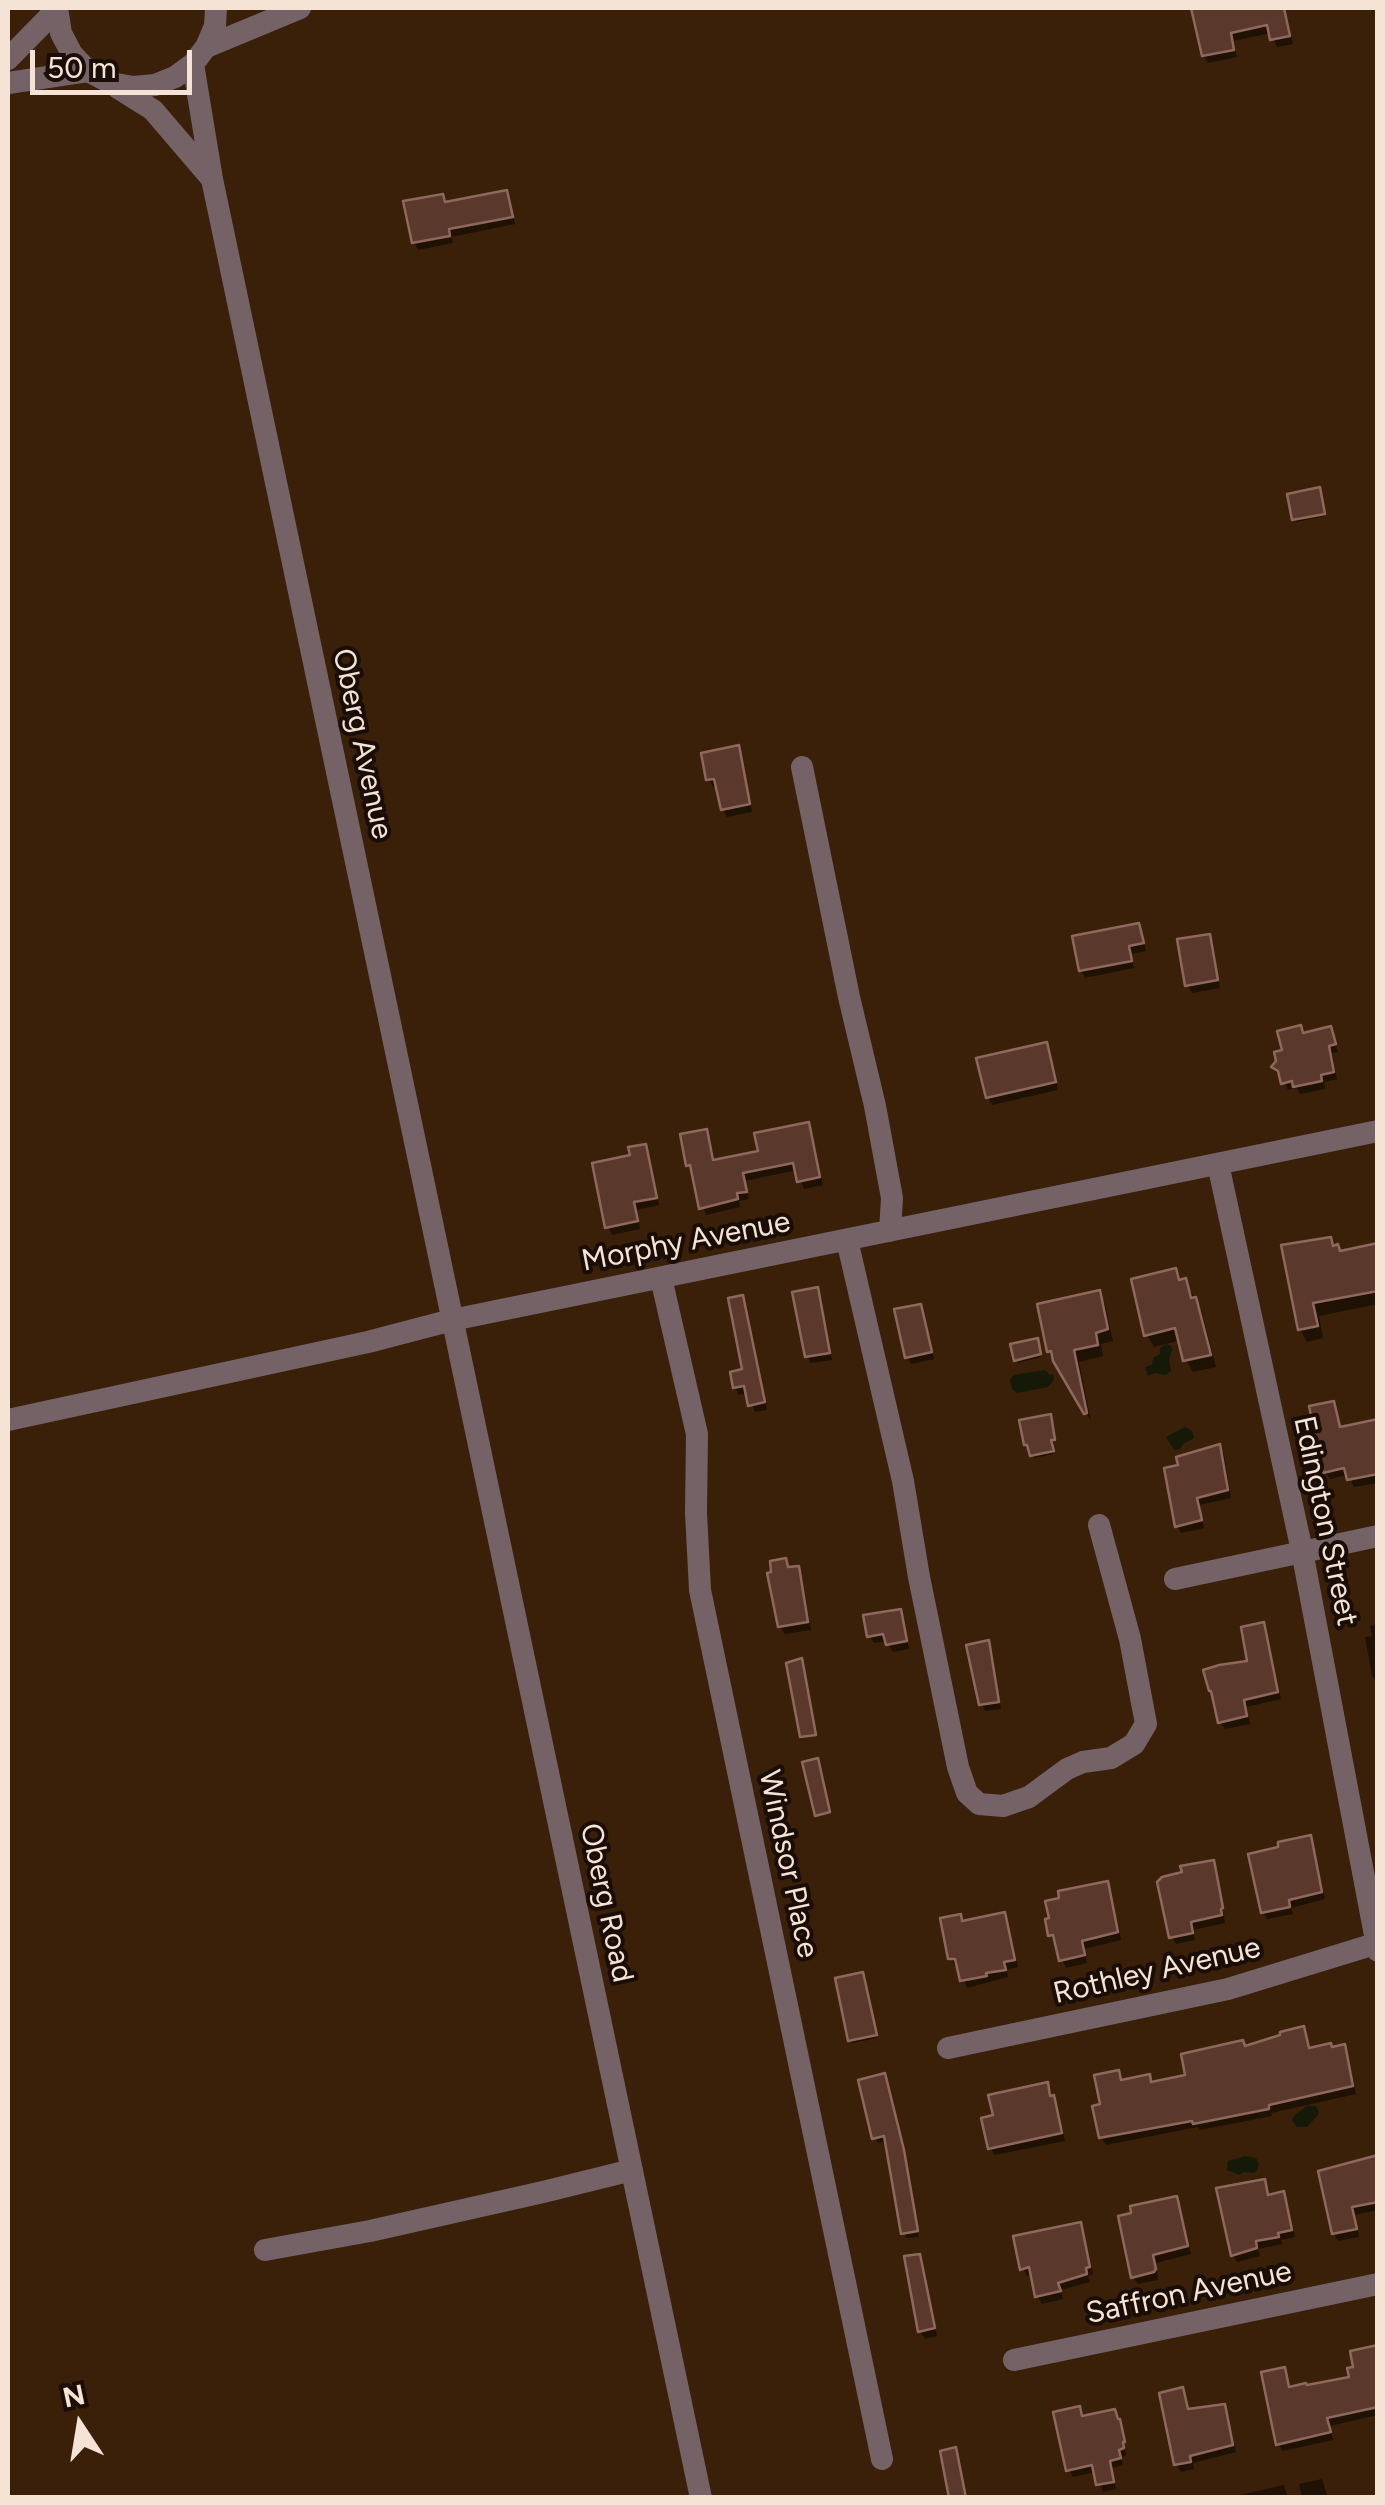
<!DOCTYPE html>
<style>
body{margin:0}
#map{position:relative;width:1385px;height:2505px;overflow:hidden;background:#3a2009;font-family:Figtree,sans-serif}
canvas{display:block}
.frame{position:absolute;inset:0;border:10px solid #f5e3d6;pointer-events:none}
.north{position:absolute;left:30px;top:2375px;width:100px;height:100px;-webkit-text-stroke:8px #190d05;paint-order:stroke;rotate:348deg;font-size:28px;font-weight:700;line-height:40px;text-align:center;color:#f5e3d6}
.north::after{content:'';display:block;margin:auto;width:35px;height:45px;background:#f5e3d6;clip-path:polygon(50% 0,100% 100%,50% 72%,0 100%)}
.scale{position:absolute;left:30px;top:50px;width:162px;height:45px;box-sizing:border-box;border:5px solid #f5e3d6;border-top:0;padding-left:12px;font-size:30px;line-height:35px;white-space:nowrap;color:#f5e3d6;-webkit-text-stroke:8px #190d05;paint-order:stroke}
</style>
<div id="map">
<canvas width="1385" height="2505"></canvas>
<div class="frame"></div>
<div class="north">N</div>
<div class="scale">50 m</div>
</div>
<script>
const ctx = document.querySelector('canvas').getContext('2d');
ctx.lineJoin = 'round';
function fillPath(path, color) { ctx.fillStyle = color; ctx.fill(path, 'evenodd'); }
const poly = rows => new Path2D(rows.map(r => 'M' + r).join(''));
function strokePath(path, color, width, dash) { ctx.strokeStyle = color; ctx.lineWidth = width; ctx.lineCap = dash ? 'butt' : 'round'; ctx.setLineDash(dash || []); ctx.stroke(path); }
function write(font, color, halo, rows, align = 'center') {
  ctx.font = font + ' Figtree,sans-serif'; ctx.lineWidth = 8; ctx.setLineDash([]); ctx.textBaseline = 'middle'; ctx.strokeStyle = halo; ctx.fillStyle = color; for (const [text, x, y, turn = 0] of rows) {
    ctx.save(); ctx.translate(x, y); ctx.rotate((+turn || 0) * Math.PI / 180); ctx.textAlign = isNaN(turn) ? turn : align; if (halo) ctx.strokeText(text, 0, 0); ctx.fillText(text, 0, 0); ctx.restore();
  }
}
const water = poly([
 [1166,1344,1171,1346,1172,1350,1169,1359,1171,1371,1165,1375,1155,1373,1148,1376,1145,1367,1152,1365,1153,1358,1160,1354,1160,1348],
 [1045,1370,1050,1375,1053,1374,1054,1380,1048,1387,1017,1393,1012,1389,1010,1380,1014,1375],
 [1185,1427,1192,1431,1194,1438,1183,1444,1180,1449,1174,1450,1166,1437],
 [1307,2106,1316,2106,1319,2112,1318,2115,1307,2127,1297,2127,1292,2120,1294,2116],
 [1245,2156,1256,2158,1259,2164,1257,2171,1254,2173,1244,2172,1239,2175,1227,2170,1228,2161]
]);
const shadow = poly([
 [1194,8,1285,8,1293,44,1277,47,1271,33,1233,41,1237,57,1208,63,1204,56],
 [506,193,510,201,515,224,451,237,453,243,418,250,414,242,446,205],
 [1320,493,1325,516,1296,522,1294,519],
 [737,748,742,756,752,812,727,817,723,809,718,786,713,787,709,779],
 [1138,925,1142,933,1146,951,1131,954,1134,968,1085,978,1081,970],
 [1208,936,1213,944,1220,988,1192,993,1188,985],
 [1330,1029,1338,1052,1332,1053,1337,1079,1324,1082,1325,1089,1300,1094,1297,1088,1288,1090,1282,1077,1274,1067,1304,1035],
 [1046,1044,1050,1052,1058,1090,992,1105,988,1097],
 [808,1125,812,1132,823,1185,804,1189,797,1170,745,1181,749,1199,739,1201,740,1207,706,1215,689,1165,706,1132,710,1140,715,1163,761,1153],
 [644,1146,649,1154,659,1205,637,1210,640,1229,612,1235,608,1227,633,1157],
 [1330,1240,1340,1253,1378,1246,1378,1304,1319,1316,1323,1338,1307,1342,1300,1329],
 [1175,1271,1182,1282,1185,1281,1202,1312,1216,1367,1193,1372,1186,1360,1181,1340,1154,1347,1147,1335],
 [817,1289,821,1296,832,1360,811,1363,807,1357],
 [1099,1293,1105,1304,1113,1341,1101,1344,1103,1356,1079,1362,1091,1421,1049,1352,1040,1306],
 [742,1298,747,1306,767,1410,755,1412,748,1393,739,1395,735,1387,745,1371],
 [920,1306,924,1314,934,1359,911,1364,907,1357],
 [1039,1343,1041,1357,1018,1363,1017,1360],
 [1332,1403,1337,1411,1341,1429,1378,1421,1378,1483,1354,1487,1348,1475,1330,1479,1325,1472],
 [1051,1420,1055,1442,1051,1443,1053,1454,1034,1458,1026,1444],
 [1219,1447,1224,1454,1231,1498,1199,1505,1204,1528,1181,1533,1177,1526],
 [785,1561,790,1570,798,1569,802,1577,811,1630,785,1634,780,1626,774,1574],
 [900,1612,904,1619,909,1649,893,1652,887,1641,874,1643,869,1636],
 [1263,1625,1267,1632,1281,1699,1246,1707,1250,1724,1225,1729,1220,1722,1250,1663],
 [1378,1625,1378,1682,1376,1682,1372,1675,1365,1637,1372,1636,1370,1626],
 [988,1643,992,1650,1001,1709,985,1711,981,1704],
 [1309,1838,1314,1846,1325,1899,1291,1908,1293,1914,1267,1919,1263,1912],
 [1212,1863,1217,1871,1225,1923,1193,1930,1195,1940,1176,1944,1172,1937],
 [1107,1883,1111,1891,1121,1940,1084,1949,1087,1963,1066,1968,1051,1935],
 [1004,1915,1008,1922,1018,1967,1007,1970,1008,1977,967,1988,959,1966,955,1966,951,1958,960,1917,963,1923],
 [863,1977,877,2038,852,2043,850,2040],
 [1303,2028,1311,2050,1344,2047,1348,2054,1356,2094,1271,2113,1272,2116,1200,2130,1198,2127,1106,2145,1101,2137,1103,2106,1118,2073,1123,2082,1148,2077,1152,2084,1188,2077,1245,2049],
 [884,2076,906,2158,919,2237,907,2238,904,2233,887,2141,878,2143,875,2138],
 [1046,2085,1057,2106,1065,2141,995,2155,990,2148],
 [1378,2162,1378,2210,1355,2215,1359,2237,1338,2241,1334,2234,1321,2173],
 [1264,2182,1270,2197,1283,2194,1287,2201,1295,2237,1281,2240,1282,2244,1258,2249,1260,2256,1237,2262,1233,2255],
 [1176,2198,1180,2206,1191,2254,1156,2263,1158,2280,1138,2284,1133,2277],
 [1080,2224,1084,2232,1093,2274,1088,2276,1090,2282,1061,2290,1063,2299,1042,2304,1037,2296,1033,2275,1027,2276,1023,2269],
 [919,2256,923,2264,937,2336,925,2339,920,2331,907,2258],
 [1378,2347,1378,2415,1330,2426,1333,2440,1283,2451,1278,2444,1284,2370,1290,2389,1352,2378,1356,2369],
 [1182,2390,1189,2412,1224,2407,1228,2415,1236,2452,1193,2463,1194,2469,1181,2472,1176,2464],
 [1078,2409,1082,2416,1114,2412,1123,2429,1126,2456,1121,2457,1123,2465,1112,2468,1116,2489,1103,2492,1096,2472,1073,2477,1069,2470],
 [1322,2479,1328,2498,1302,2498,1299,2484],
 [1284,2485,1288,2498,1227,2498]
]);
const building = poly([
 [1191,8,1284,8,1290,36,1270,40,1267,25,1231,33,1234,50,1202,56,1191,8],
 [507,190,513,217,449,229,450,236,412,243,403,201,443,194,445,202,507,190],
 [1320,487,1325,514,1292,520,1287,494,1320,487],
 [739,745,750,804,721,810,714,779,706,780,701,753,739,745],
 [1139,923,1144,943,1129,946,1132,961,1079,971,1072,936,1139,923],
 [1210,934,1218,980,1185,986,1177,939,1210,934],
 [1301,1025,1303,1033,1331,1026,1336,1044,1329,1046,1334,1072,1321,1075,1322,1081,1293,1087,1292,1081,1281,1084,1278,1071,1271,1067,1276,1061,1274,1052,1282,1050,1277,1031,1301,1025],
 [1047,1042,1056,1082,986,1098,976,1058,1047,1042],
 [809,1122,820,1177,797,1182,793,1163,743,1173,747,1192,737,1193,738,1199,699,1209,690,1165,686,1166,680,1134,707,1129,713,1160,758,1151,754,1133,809,1122],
 [646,1144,657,1198,634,1202,638,1221,605,1228,592,1163,630,1155,628,1147,646,1144],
 [1331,1237,1333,1246,1338,1244,1340,1251,1378,1243,1378,1291,1313,1303,1318,1326,1298,1330,1281,1245,1331,1237],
 [1176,1268,1179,1280,1186,1278,1191,1298,1196,1297,1211,1355,1183,1361,1175,1328,1144,1336,1131,1279,1176,1268],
 [818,1287,830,1353,805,1357,792,1292,818,1287],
 [1100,1290,1108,1329,1096,1333,1098,1345,1074,1350,1087,1413,1084,1414,1053,1361,1051,1351,1047,1352,1037,1304,1100,1290],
 [743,1295,765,1402,748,1406,744,1386,733,1388,730,1372,742,1369,728,1298,743,1295],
 [921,1304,932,1352,905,1358,894,1309,921,1304],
 [1038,1338,1041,1354,1014,1361,1010,1344,1038,1338],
 [1334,1401,1340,1427,1378,1419,1378,1474,1347,1480,1344,1468,1323,1473,1309,1406,1334,1401],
 [1051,1414,1055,1440,1051,1440,1054,1451,1030,1456,1027,1445,1024,1445,1019,1420,1051,1414],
 [1220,1444,1228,1490,1197,1498,1202,1520,1175,1527,1164,1468,1178,1465,1176,1457,1220,1444],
 [786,1558,788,1567,799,1566,808,1622,778,1627,767,1573,771,1572,770,1561,786,1558],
 [901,1609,907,1641,886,1645,883,1634,867,1637,863,1615,901,1609],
 [1264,1622,1278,1692,1244,1700,1247,1716,1218,1723,1211,1691,1209,1691,1203,1670,1219,1665,1247,1661,1241,1627,1264,1622],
 [989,1640,999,1702,979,1705,966,1645,989,1640],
 [802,1658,816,1735,800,1737,786,1663,802,1658],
 [818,1758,830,1812,815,1816,802,1762,818,1758],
 [1311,1835,1322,1892,1289,1900,1290,1907,1261,1913,1248,1854,1278,1847,1278,1842,1311,1835],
 [1214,1860,1223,1908,1221,1909,1222,1915,1191,1922,1193,1933,1169,1938,1157,1882,1162,1877,1182,1872,1180,1866,1214,1860],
 [1108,1881,1118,1932,1082,1941,1085,1955,1059,1961,1053,1935,1048,1936,1045,1919,1049,1918,1045,1901,1059,1898,1058,1891,1108,1881],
 [1005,1912,1015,1960,1004,1962,1006,1970,986,1973,987,1976,960,1981,955,1959,948,1959,940,1918,961,1914,962,1921,1005,1912],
 [863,1972,877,2035,848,2041,835,1978,863,1972],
 [1304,2026,1309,2048,1331,2043,1332,2047,1345,2044,1353,2086,1269,2105,1269,2109,1193,2124,1192,2121,1099,2138,1092,2106,1100,2104,1094,2075,1119,2070,1121,2080,1150,2074,1151,2082,1185,2075,1181,2054,1243,2040,1245,2046,1280,2035,1280,2032,1304,2026],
 [885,2073,904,2150,918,2231,901,2234,884,2136,872,2139,858,2080,885,2073],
 [1048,2082,1050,2096,1054,2095,1062,2133,988,2149,981,2118,993,2115,988,2095,1048,2082],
 [1378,2155,1378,2202,1352,2207,1357,2229,1332,2234,1318,2171,1378,2155],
 [1265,2179,1268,2195,1284,2191,1292,2230,1278,2233,1279,2237,1256,2241,1257,2248,1231,2256,1216,2188,1265,2179],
 [1177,2196,1188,2246,1153,2255,1156,2269,1154,2272,1131,2278,1118,2216,1131,2213,1130,2206,1177,2196],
 [1081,2222,1090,2267,1086,2268,1087,2274,1058,2283,1061,2291,1035,2297,1029,2267,1020,2270,1013,2236,1081,2222],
 [920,2254,935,2328,918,2332,904,2256,920,2254],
 [1378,2345,1378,2407,1327,2418,1331,2432,1276,2445,1261,2372,1285,2367,1289,2387,1306,2383,1307,2385,1349,2377,1347,2368,1353,2367,1350,2351,1378,2345],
 [1183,2387,1188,2409,1225,2404,1233,2445,1190,2456,1191,2462,1174,2465,1159,2393,1183,2387],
 [1080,2406,1082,2416,1115,2409,1118,2419,1120,2419,1125,2442,1123,2442,1124,2448,1119,2450,1121,2458,1110,2461,1114,2482,1096,2485,1092,2465,1066,2471,1053,2412,1080,2406],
 [956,2447,966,2498,949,2498,940,2451,956,2447]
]);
const minor = poly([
 [57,8,61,33,72,54,88,71,111,83,133,87,155,85,175,77,193,64,206,47,215,26,216,8],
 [206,47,300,8],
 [8,59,57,9],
 [193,64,212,179,701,2498],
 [8,83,88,71],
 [118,88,153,110,212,179],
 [802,767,849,997,875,1106,892,1198,890,1231],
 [1218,1164,1302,1551,1378,1951],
 [847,1240,903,1481,919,1577,958,1767,967,1793,979,1804,1003,1806,1029,1797,1067,1769,1083,1762,1111,1758,1134,1744,1146,1724,1130,1639,1099,1525],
 [661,1278,697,1434,696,1513,700,1590,882,2459],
 [8,1420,368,1342,452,1320,1378,1131],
 [1175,1579,1378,1536],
 [948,2048,1228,1989,1378,1943],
 [265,2250,370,2231,543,2192,632,2170],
 [1014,2360,1378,2284]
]);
const streetNames = [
 ["Oberg Avenue",362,744,78],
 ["Morphy Avenue",686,1242,-11],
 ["Edington Street",1325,1521,78],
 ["Windsor Place",788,1864,78],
 ["Oberg Road",606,1903,78],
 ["Rothley Avenue",1157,1971,-13],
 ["Saffron Avenue",1189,2293,-12]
];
fillPath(water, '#151908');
fillPath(shadow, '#0007');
fillPath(building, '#5a382c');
strokePath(building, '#8e685c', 2.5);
strokePath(minor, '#746267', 22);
write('30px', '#f5e3d6', '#190d05', streetNames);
</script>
